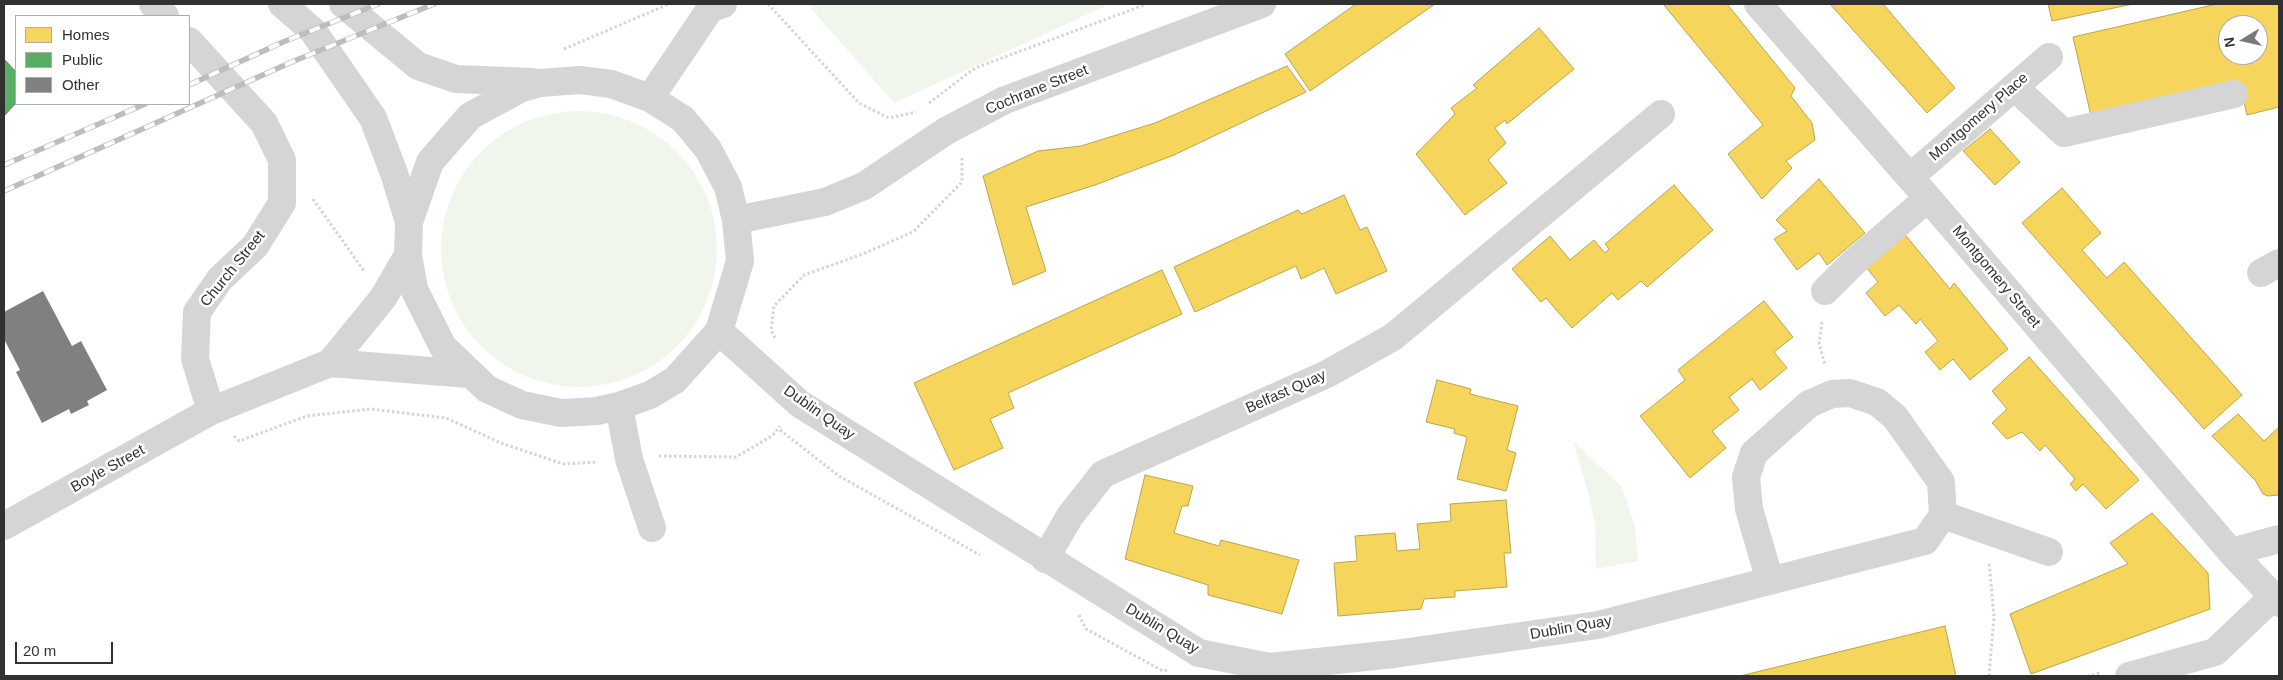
<!DOCTYPE html>
<style>
body{margin:0}
#map{position:relative;width:2283px;height:680px;overflow:hidden;background:#fff;font-family:Arial,sans-serif}
canvas{display:block}
.frame{position:absolute;inset:0;border:5px solid #313131;pointer-events:none}
.legend{position:absolute;left:15px;top:15px;width:175px;height:90px;box-sizing:border-box;background:#fff;border:1px solid #adadad;margin:0;padding:6px 9px;list-style:none;font-size:15px;color:#313131}
.legend li{display:flex;align-items:center;gap:10px;height:25px}
.legend b{width:25px;border:1px solid #adadad}
.north{position:absolute;left:2218px;top:15px;width:50px;height:50px;box-sizing:border-box;background:#fff;border:1px solid #adadad;border-radius:50%;rotate:261deg;font-size:14px;font-weight:700;line-height:20px;text-align:center;color:#313131}
.north::after{content:'';display:block;margin:auto;width:18px;height:22px;background:#797979;clip-path:polygon(50% 0,100% 100%,50% 72%,0 100%)}
.scale{position:absolute;left:15px;top:642px;width:98px;height:22px;box-sizing:border-box;border:2px solid #313131;border-top:0;padding-left:6px;font-size:15px;line-height:18px;white-space:nowrap;color:#313131;-webkit-text-stroke:4px #fff;paint-order:stroke}
</style>
<div id="map">
<canvas width="2283" height="680"></canvas>
<div class="frame"></div>
<ul class="legend">
<li><b style="height:14px;background:#f6d55c"></b>Homes</li>
<li><b style="height:14px;background:#5aae61"></b>Public</li>
<li><b style="height:14px;background:#808080"></b>Other</li>
</ul>
<div class="north">N</div>
<div class="scale">20 m</div>
</div>
<script>
const ctx = document.querySelector('canvas').getContext('2d');
ctx.lineJoin = 'round';
function fillPath(path, color) { ctx.fillStyle = color; ctx.fill(path, 'evenodd'); }
const poly = rows => new Path2D(rows.map(r => 'M' + r).join(''));
function strokePath(path, color, width, dash) { ctx.strokeStyle = color; ctx.lineWidth = width; ctx.lineCap = dash ? 'butt' : 'round'; ctx.setLineDash(dash || []); ctx.stroke(path); }
function write(font, color, halo, rows, align = 'center') {
  ctx.font = font + ' Arial,sans-serif'; ctx.lineWidth = 5; ctx.setLineDash([]); ctx.textBaseline = 'middle'; ctx.strokeStyle = halo; ctx.fillStyle = color; for (const [text, x, y, turn = 0] of rows) {
    ctx.save(); ctx.translate(x, y); ctx.rotate((+turn || 0) * Math.PI / 180); ctx.textAlign = isNaN(turn) ? turn : align; if (halo) ctx.strokeText(text, 0, 0); ctx.fillText(text, 0, 0); ctx.restore();
  }
}
const green = poly([
 [807,4,1110,4,894,103],
 '441 249a138 138 0 1 1 276 0a138 138 0 1 1-276 0Z',
 [1573,441,1622,487,1635,527,1638,561,1596,569,1595,525,1589,496]
]);
const homes = poly([
 [1356,4,1435,4,1310,91,1285,54,1356,4],
 [1663,4,1727,4,1795,88,1791,96,1812,123,1815,140,1786,161,1792,168,1762,199,1728,154,1763,125,1663,4],
 [1830,4,1883,4,1955,88,1927,113,1830,4],
 [2048,4,2133,4,2052,21,2048,4],
 [2217,4,2279,4,2279,107,2247,115,2239,82,2091,116,2073,37,2217,4],
 [2228,25,2258,25,2258,55,2228,55,2228,25],
 [1539,28,1574,69,1507,124,1505,120,1495,128,1506,143,1488,160,1507,183,1465,215,1416,154,1455,114,1451,108,1477,88,1473,85,1539,28],
 [1287,66,1306,92,1174,155,1095,185,1026,207,1046,271,1013,285,983,176,1038,151,1081,146,1155,123,1287,66],
 [1990,129,2020,162,1995,185,1963,151,1990,129],
 [1819,179,1865,233,1827,265,1819,253,1797,270,1774,239,1787,231,1776,220,1819,179],
 [1674,185,1713,230,1647,287,1641,281,1618,300,1612,293,1572,328,1546,298,1541,302,1512,269,1550,236,1570,260,1594,240,1605,253,1609,249,1605,244,1674,185],
 [2062,188,2101,233,2082,250,2107,278,2124,262,2242,395,2204,429,2022,223,2062,188],
 [1344,195,1360,230,1367,227,1387,271,1336,294,1324,268,1301,279,1296,266,1195,312,1174,267,1298,210,1302,214,1344,195],
 [1902,231,1950,289,1954,283,2008,349,1970,380,1953,359,1940,370,1925,352,1938,341,1920,319,1916,324,1899,305,1885,316,1866,293,1878,282,1863,263,1902,231],
 [1162,270,1182,314,1008,393,1014,408,990,419,1003,448,954,470,914,383,1162,270],
 [1764,301,1793,337,1774,352,1787,368,1760,390,1752,379,1729,397,1739,410,1712,431,1726,448,1690,478,1640,416,1685,380,1678,370,1764,301],
 [2029,357,2139,480,2106,509,2083,484,2076,491,2070,484,2075,479,2045,445,2040,451,2022,432,2007,439,1992,423,2007,409,1992,391,2029,357],
 [1437,380,1471,389,1470,394,1518,406,1507,450,1516,453,1506,491,1457,479,1467,437,1454,433,1455,429,1426,422,1437,380],
 [2238,414,2264,441,2279,427,2279,495,2268,496,2263,494,2255,480,2212,436,2238,414],
 [1145,475,1193,486,1188,506,1182,506,1174,533,1219,546,1221,540,1299,560,1282,614,1208,595,1208,585,1125,559,1145,475],
 [1506,500,1511,553,1504,553,1507,587,1455,591,1455,597,1424,599,1421,609,1338,616,1334,563,1357,561,1355,536,1395,533,1397,551,1420,549,1417,524,1451,521,1450,504,1506,500],
 [2152,513,2208,573,2210,609,2031,674,2010,614,2128,564,2110,543,2152,513],
 [1945,626,1956,676,1740,676,1945,626]
]);
const public = poly([
 [4,59,16,72,16,103,4,116,4,59]
]);
const building = poly([
 [43,291,72,346,81,341,107,390,87,401,89,405,71,414,69,409,42,423,16,372,20,370,4,339,4,312]
]);
const path = poly([
 [768,4,859,103,889,118,916,112],
 [564,49,669,4],
 [929,103,975,68,1147,4],
 [313,199,364,271],
 [1822,322,1819,343,1825,365],
 [775,338,771,330,774,306,804,275,860,255,913,232,962,182,962,157],
 [780,430,839,476,980,555],
 [234,436,239,441,307,416,370,409,446,418,501,443,563,464,598,462],
 [659,456,736,457,772,436,780,426],
 [1079,615,1086,629,1163,671,1167,670],
 [1989,676,1994,617,1989,562],
 [2087,676,2100,673]
]);
const minor = poly([
 [153,4,165,16],
 [282,4,313,31,373,118,394,173,409,222,408,255,414,289,443,347,487,389,522,405,561,413,597,411,619,406,650,395,675,380,719,331,740,261,736,220,728,187,708,149,683,119,650,98,611,84,580,80,540,83,522,88,470,116,430,162,409,222],
 [343,4,418,66,456,79,532,82],
 [1758,4,1928,198,2231,552,2279,603],
 [189,41,264,123,282,160,282,203,255,246,220,279,197,312,195,359,211,411],
 [2014,87,2064,133,2234,94],
 [650,98,710,9,723,4],
 [1910,177,2049,57],
 [736,220,825,202,864,186,946,131,1005,100,1262,4],
 [2261,273,2279,263],
 [1825,291,1852,264,1928,198],
 [719,331,800,404,1199,653,1270,667,1394,654,1598,625,1925,541,1943,515,1941,482,1895,417,1877,402,1850,393,1832,394,1809,404,1754,453,1746,477,1749,509,1770,581],
 [330,363,383,298,408,255],
 [619,406,629,459,652,528],
 [1943,515,2049,552],
 [4,526,211,411,330,363,469,374],
 [2231,552,2279,539],
 [1045,559,1070,516,1103,474,1327,374,1393,337,1661,114],
 [2129,676,2215,652,2273,597]
]);
const rail = poly([
 [189,85,283,42,378,4],
 [4,165,145,104],
 [4,191,294,61,434,4]
]);
const streetNames = [
 ["Cochrane Street",1037,90,-22],
 ["Montgomery Place",1979,117,-41],
 ["Church Street",233,269,-51],
 ["Montgomery Street",1996,277,50],
 ["Belfast Quay",1286,392,-24],
 ["Dublin Quay",819,413,35],
 ["Boyle Street",108,469,-29],
 ["Dublin Quay",1571,628,-10],
 ["Dublin Quay",1162,629,31]
];
fillPath(green, '#f1f6ed');
fillPath(homes, '#f6d55c');
strokePath(homes, '#bba44f', 1);
fillPath(public, '#5aae61');
strokePath(public, '#4e8853', 1);
fillPath(building, '#808080');
strokePath(path, '#d5d5d5', 3, [2.5, 2.5]);
strokePath(minor, '#d5d5d5', 28);
strokePath(rail, '#bdbdbd', 5.5);
strokePath(rail, '#fff', 4, [11]);
write('15px', '#313131', '#fff', streetNames);
</script>
